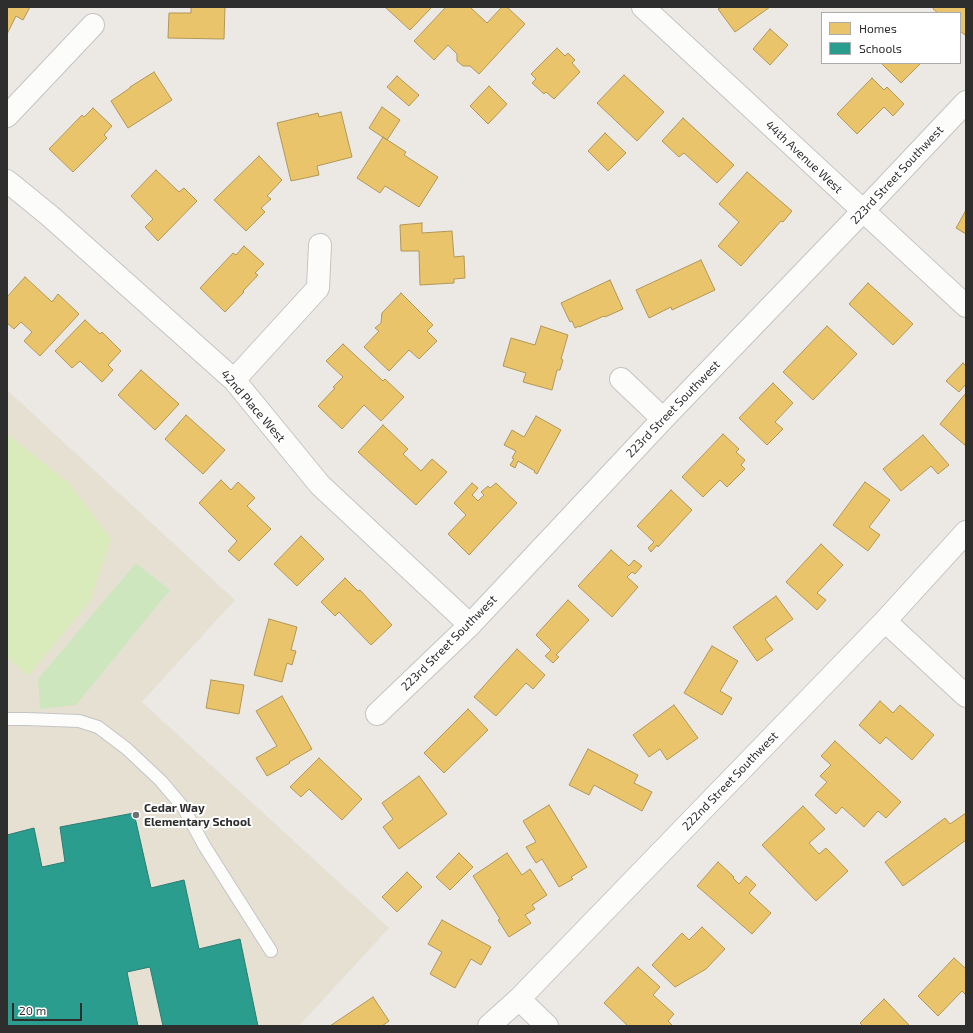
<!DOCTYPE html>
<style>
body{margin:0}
#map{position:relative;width:973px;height:1033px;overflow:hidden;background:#ece8e4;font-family:"Exo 2",sans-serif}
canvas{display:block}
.frame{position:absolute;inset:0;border:8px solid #2e2e2e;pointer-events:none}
.legend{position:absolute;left:821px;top:12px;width:140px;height:52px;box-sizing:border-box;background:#fff;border:1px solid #ababab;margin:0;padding:5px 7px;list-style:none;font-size:12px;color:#2e2e2e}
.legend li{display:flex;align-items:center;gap:8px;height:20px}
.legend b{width:20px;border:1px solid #ababab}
.scale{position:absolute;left:12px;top:1003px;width:70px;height:18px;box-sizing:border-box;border:2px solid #2e2e2e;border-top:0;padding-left:5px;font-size:12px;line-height:14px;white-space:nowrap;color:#2e2e2e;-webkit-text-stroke:3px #fff;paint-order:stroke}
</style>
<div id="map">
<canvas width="973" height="1033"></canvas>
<div class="frame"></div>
<ul class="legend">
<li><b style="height:11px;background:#e9c46a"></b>Homes</li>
<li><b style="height:11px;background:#2a9d8f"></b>Schools</li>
</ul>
<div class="scale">20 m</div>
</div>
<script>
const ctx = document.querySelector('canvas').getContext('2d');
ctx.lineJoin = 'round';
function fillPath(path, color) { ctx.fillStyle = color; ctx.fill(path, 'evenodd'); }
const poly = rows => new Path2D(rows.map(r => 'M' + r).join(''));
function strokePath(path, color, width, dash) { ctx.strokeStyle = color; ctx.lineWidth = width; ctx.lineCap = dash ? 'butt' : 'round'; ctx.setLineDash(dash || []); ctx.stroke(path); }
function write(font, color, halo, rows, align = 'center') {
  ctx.font = font + ' "Exo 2",sans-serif'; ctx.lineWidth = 4; ctx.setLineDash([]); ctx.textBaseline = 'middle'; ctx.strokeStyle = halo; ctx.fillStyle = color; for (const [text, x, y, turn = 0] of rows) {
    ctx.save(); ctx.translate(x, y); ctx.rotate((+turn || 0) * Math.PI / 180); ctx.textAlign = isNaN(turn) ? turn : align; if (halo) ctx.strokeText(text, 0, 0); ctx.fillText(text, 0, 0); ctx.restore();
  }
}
const education = poly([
 [7,390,235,600,142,702,389,928,299,1026,7,1026]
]);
const green = poly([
 [136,563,170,590,76,705,40,709,38,679]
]);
const pitch = poly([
 [7,436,10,436,69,483,111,539,90,601,28,676,7,657]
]);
const homes = poly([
 [7,7,30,7,23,20,16,16,7,34,7,7],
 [191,7,225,7,224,39,168,38,169,13,191,13,191,7],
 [385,7,432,7,410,30,385,7],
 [446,7,470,7,487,23,502,7,507,7,525,24,479,74,470,66,463,66,457,61,457,54,448,45,434,60,414,41,446,7],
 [722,7,770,7,735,32,718,9,722,7],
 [934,7,966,7,966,34,965,35,960,31,960,13,938,13,933,9,934,7],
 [770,29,788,45,770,65,753,49,770,29],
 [557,48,565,56,568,53,575,60,572,63,580,72,554,99,546,92,544,94,532,83,536,79,531,74,557,48],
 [881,63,921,63,901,83,881,63],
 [154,72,172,100,128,128,111,101,130,88,130,87,154,72],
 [624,75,664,112,637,141,597,103,624,75],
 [397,76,419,95,409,106,387,87,397,76],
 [872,78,884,90,887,87,904,104,893,116,884,107,857,134,837,114,872,78],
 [489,86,507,104,488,124,470,106,489,86],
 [382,107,400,120,387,140,369,128,382,107],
 [93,108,112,126,104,135,107,138,73,172,49,149,82,115,84,117,93,108],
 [341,112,352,157,317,166,319,175,291,181,277,123,318,113,319,117,341,112],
 [683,118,734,165,717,183,684,153,679,157,662,141,683,118],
 [605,133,626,153,608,171,588,151,605,133],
 [383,137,406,152,404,155,438,177,419,207,385,186,380,193,357,178,383,137],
 [259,156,282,180,267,196,271,199,261,208,265,212,246,231,214,200,259,156],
 [156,170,179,192,184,188,197,201,158,241,145,227,153,219,131,196,156,170],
 [747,172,792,211,783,222,781,221,741,266,718,246,739,222,719,204,747,172],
 [966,210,966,234,956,228,966,210],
 [422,223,422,233,452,231,454,257,464,256,465,278,454,279,454,283,420,285,419,251,401,251,400,225,422,223],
 [244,246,264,264,255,273,258,275,243,291,244,292,225,312,200,288,233,253,236,255,244,246],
 [701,260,715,290,672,310,671,307,649,318,636,290,701,260],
 [25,277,52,302,58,294,79,314,40,356,24,341,32,332,21,322,14,329,7,323,7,297,25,277],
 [610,280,623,309,605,317,604,316,579,327,579,326,575,328,572,321,570,322,561,303,610,280],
 [868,283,913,324,893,345,849,304,868,283],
 [401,293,433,325,427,331,437,341,419,359,409,350,389,371,364,347,379,331,375,328,381,323,382,313,401,293],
 [85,320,100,334,102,332,121,351,108,365,113,370,102,382,80,361,72,368,55,351,85,320],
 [541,326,568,335,561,359,563,360,560,370,557,370,552,390,523,382,526,373,503,366,511,338,535,345,541,326],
 [827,326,857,354,813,400,783,372,827,326],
 [343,344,383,381,385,379,404,397,381,421,364,405,342,429,318,406,335,388,333,387,343,377,326,361,343,344],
 [963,363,966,366,966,384,959,392,946,381,963,363],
 [141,370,179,404,155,430,118,395,141,370],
 [773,383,793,403,775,422,783,429,767,445,739,418,773,383],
 [966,393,966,446,940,424,966,393],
 [186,415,225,450,203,474,165,439,186,415],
 [536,416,561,430,537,474,534,472,535,471,518,461,515,468,510,465,514,459,512,458,516,451,504,445,512,430,524,437,536,416],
 [383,425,408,449,403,454,421,471,432,459,447,472,416,505,358,452,383,425],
 [723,434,739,449,736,452,745,460,741,465,745,469,727,487,720,480,703,497,682,477,723,434],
 [923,435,949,465,938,474,931,466,901,491,883,469,923,435],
 [221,480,231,490,238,482,255,498,247,506,271,529,239,561,228,551,237,541,199,503,221,480],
 [865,482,890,500,869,527,880,535,868,551,833,525,865,482],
 [472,483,478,488,472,495,478,501,484,495,481,492,488,486,490,488,496,483,517,503,469,555,448,534,466,515,454,503,472,483],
 [671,490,692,510,658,547,657,545,651,552,648,548,654,542,637,526,671,490],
 [301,536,324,559,297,586,274,564,301,536],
 [821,544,843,565,817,593,826,600,817,610,786,582,821,544],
 [611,550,629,566,634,560,642,566,635,574,632,572,627,577,638,587,612,617,578,586,611,550],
 [345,578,358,591,360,590,392,625,371,645,339,612,335,616,321,602,345,578],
 [776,596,793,619,765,639,773,650,757,661,733,627,776,596],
 [568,600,589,620,556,655,559,657,553,663,545,656,551,650,536,635,568,600],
 [269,619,297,627,291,650,296,651,292,665,287,663,282,682,254,675,269,619],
 [712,646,738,661,720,691,732,698,722,715,684,693,712,646],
 [517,649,545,675,533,689,526,683,496,716,474,697,517,649],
 [211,680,244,685,239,714,206,708,211,680],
 [282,696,312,749,289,762,290,763,267,776,256,758,277,746,256,711,282,696],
 [880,701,893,713,900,705,934,735,912,760,886,737,880,744,859,725,880,701],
 [674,705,698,738,667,760,660,749,649,757,633,735,674,705],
 [468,709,488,730,444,773,424,753,468,709],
 [835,741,901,802,886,818,878,811,864,827,842,807,836,814,815,795,827,782,820,776,831,765,821,756,835,741],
 [588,749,638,775,634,783,652,792,642,811,594,785,589,795,569,785,588,749],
 [319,758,362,799,342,820,309,789,301,797,290,787,319,758],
 [419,776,447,814,399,849,383,827,393,819,382,803,419,776],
 [549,805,587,867,571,877,573,879,559,887,542,859,536,863,526,847,536,842,523,821,549,805],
 [803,806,825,829,809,843,819,854,826,848,848,871,816,901,762,845,803,806],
 [966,813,966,840,903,886,885,862,945,818,950,824,966,813],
 [459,853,473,867,450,890,436,877,459,853],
 [507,853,522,875,530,869,547,895,532,905,535,909,525,915,531,923,509,937,498,920,500,919,473,876,507,853],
 [718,862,734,877,733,878,739,884,746,876,756,885,749,893,771,913,752,934,697,886,718,862],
 [407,872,422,887,397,912,382,897,407,872],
 [442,920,491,947,481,965,471,959,455,988,430,974,442,952,428,944,442,920],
 [702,927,725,949,706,969,675,987,652,965,682,933,689,940,702,927],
 [954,958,966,969,966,995,962,991,938,1016,918,996,954,958],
 [638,967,660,987,653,995,674,1014,668,1021,673,1026,628,1026,604,1003,638,967],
 [373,997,389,1021,382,1026,330,1026,373,997],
 [884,999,910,1026,863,1026,860,1023,884,999]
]);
const schools = poly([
 [134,813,151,888,184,880,199,949,240,939,258,1026,163,1026,150,967,127,972,138,1026,7,1026,7,835,34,828,42,867,65,862,60,827,134,813]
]);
const lane = poly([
 [7,719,26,719,79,721,98,727,127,749,161,781,183,807,205,847,271,951]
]);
const street = poly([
 [7,116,93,25],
 [7,181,50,216,234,380,320,485,470,625],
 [621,379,663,419],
 [234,380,318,288,320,245],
 [885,621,966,696],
 [377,714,470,625,663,419,863,211,966,102],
 [519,999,547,1026],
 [489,1026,519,999,885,621,966,532]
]);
const secondary = poly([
 [643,7,966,306]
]);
const markers = [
 [136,815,4,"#706f6e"]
];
const streetNames = [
 ["44th Avenue West",804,157,43],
 ["223rd Street Southwest",897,175,-47],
 ["42nd Place West",253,406,49],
 ["223rd Street Southwest",673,409,-46],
 ["223rd Street Southwest",449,643,-45],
 ["222nd Street Southwest",730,781,-46]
];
const poiNames = [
 ["Cedar Way",144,808],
 ["Elementary School",144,822]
];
fillPath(education, '#e6e0d3');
fillPath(green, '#cee6be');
fillPath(pitch, '#d9eabb');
fillPath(homes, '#e9c46a');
strokePath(homes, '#b19758', 1);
fillPath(schools, '#2a9d8f');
strokePath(schools, '#2b7c72', 1);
strokePath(lane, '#c5c4c5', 14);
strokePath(street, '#c5c4c5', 24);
strokePath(secondary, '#c5c4c5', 24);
strokePath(lane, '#fcfcfb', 12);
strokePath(street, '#fcfcfb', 22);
strokePath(secondary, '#fcfcfb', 22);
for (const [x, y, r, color] of markers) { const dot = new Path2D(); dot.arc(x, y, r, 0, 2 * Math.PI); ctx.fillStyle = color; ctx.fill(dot); strokePath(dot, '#fff', 1.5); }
write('12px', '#2e2e2e', '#fff', streetNames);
write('bold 12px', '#2e2e2e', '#fff', poiNames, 'left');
</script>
